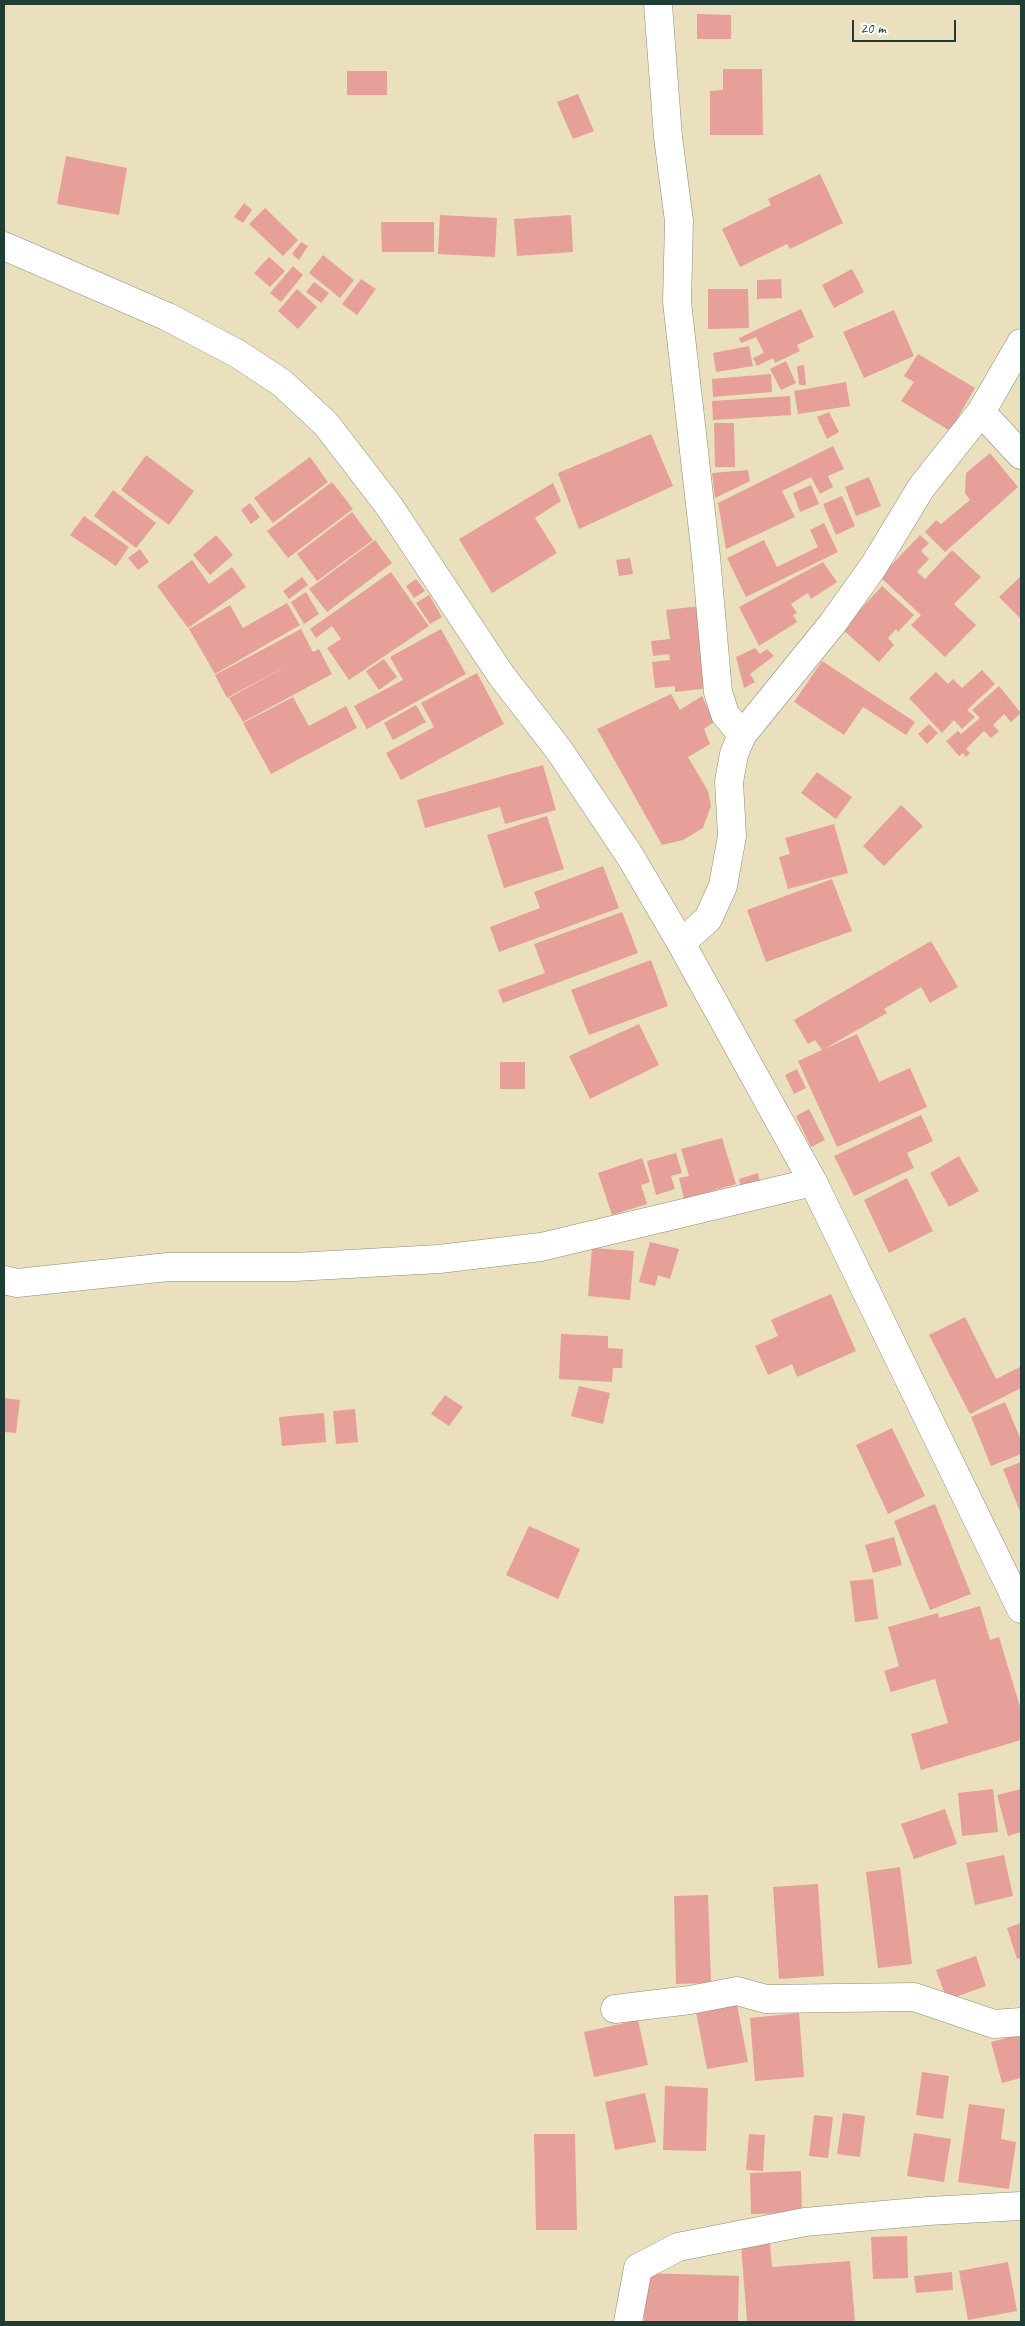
<!DOCTYPE html>
<style>
body{margin:0}
#map{position:relative;width:1025px;height:2326px;overflow:hidden;background:#ebe0be;font-family:Caveat,sans-serif}
canvas{display:block}
.frame{position:absolute;inset:0;border:5px solid #1f3d34;pointer-events:none}
.scale{position:absolute;left:852px;top:20px;width:104px;height:22px;box-sizing:border-box;border:2px solid #1f3d34;border-top:0;padding-left:6px;font-size:15px;line-height:18px;white-space:nowrap;color:#1f3d34;-webkit-text-stroke:4px #fff;paint-order:stroke}
</style>
<div id="map">
<canvas width="1025" height="2326"></canvas>
<div class="frame"></div>
<div class="scale">20 m</div>
</div>
<script>
const ctx = document.querySelector('canvas').getContext('2d');
ctx.lineJoin = 'round';
function fillPath(path, color) { ctx.fillStyle = color; ctx.fill(path, 'evenodd'); }
const poly = rows => new Path2D(rows.map(r => 'M' + r).join(''));
function strokePath(path, color, width, dash) { ctx.strokeStyle = color; ctx.lineWidth = width; ctx.lineCap = dash ? 'butt' : 'round'; ctx.setLineDash(dash || []); ctx.stroke(path); }
const building = poly([
 [697,14,731,15,731,39,697,39],
 [723,69,762,69,763,135,710,135,710,91,723,90],
 [347,71,387,71,387,95,347,95],
 [578,94,594,131,573,139,557,102],
 [66,156,127,168,119,215,57,204],
 [820,174,843,223,790,249,787,244,740,267,722,229,771,205,768,199],
 [244,203,252,210,243,223,234,217],
 [265,208,298,240,283,256,249,224],
 [440,215,497,218,495,257,438,254],
 [571,215,573,252,517,256,514,219],
 [381,222,434,222,434,252,382,252],
 [301,242,308,246,299,260,292,254],
 [323,255,354,280,340,298,309,273],
 [269,257,285,271,270,287,254,273],
 [293,266,303,275,281,302,270,293],
 [852,269,864,292,834,308,822,285],
 [361,279,376,289,357,315,342,304],
 [781,279,782,298,757,299,757,280],
 [314,282,329,293,321,303,306,292],
 [297,289,317,307,298,329,278,311],
 [708,289,748,289,749,328,708,329],
 [801,309,814,337,797,345,800,351,775,363,773,358,757,366,753,358,764,353,756,337,741,343,739,338],
 [894,310,914,356,864,378,843,332],
 [749,346,753,366,716,372,713,353],
 [918,354,975,388,950,431,901,401,914,382,904,376],
 [786,361,796,383,781,390,770,369],
 [804,365,806,385,799,385,797,366],
 [771,374,772,392,713,397,712,379],
 [846,382,850,406,798,414,794,391],
 [790,396,791,415,713,420,712,401],
 [829,412,839,432,827,439,817,417],
 [714,423,734,423,735,467,715,467],
 [651,434,673,486,579,529,558,473],
 [833,446,844,469,828,476,833,487,820,494,811,477,782,491,795,517,726,549,718,503],
 [990,453,1018,487,945,552,925,532,936,520,941,524,970,500,965,493,966,473],
 [146,455,194,491,169,525,121,490],
 [310,457,328,482,273,523,254,498],
 [748,470,750,481,715,498,712,473],
 [869,477,881,506,856,516,845,487],
 [332,482,353,509,288,558,267,531],
 [553,483,561,501,535,518,557,553,492,593,459,539],
 [811,485,819,504,800,512,793,493],
 [113,490,156,523,136,548,94,516],
 [842,496,855,526,836,535,823,504],
 [250,503,260,517,251,524,241,510],
 [352,512,373,540,317,581,297,554],
 [84,516,129,547,116,566,70,535],
 [824,523,838,552,746,597,727,558,764,540,777,567,818,547,810,530],
 [216,535,233,555,210,575,193,555],
 [920,535,929,543,921,551,929,559,917,572,925,579,952,550,981,577,954,604,976,625,945,657,911,625,921,615,880,577],
 [375,540,392,563,327,612,309,589],
 [140,549,149,562,138,570,128,558],
 [630,558,633,574,619,576,616,560],
 [192,560,209,584,232,567,246,587,188,628,157,586],
 [823,562,837,582,811,599,808,593,791,604,797,613,793,615,797,622,759,646,739,607],
 [391,572,429,626,349,680,327,648,341,639,332,626,316,638,310,629],
 [1021,576,1021,619,999,597],
 [302,577,308,585,289,599,283,591],
 [416,579,425,591,414,598,406,586],
 [882,586,914,615,898,632,896,629,888,638,894,645,879,662,842,629],
 [306,592,319,614,304,624,291,602],
 [429,595,442,617,430,624,416,603],
 [287,603,300,625,215,674,189,629,230,605,243,628],
 [700,606,709,688,675,692,675,686,655,688,652,662,670,660,669,654,653,656,651,641,670,639,666,610],
 [301,629,313,652,319,649,332,674,243,722,229,698,297,660,227,698,215,675],
 [441,629,466,674,367,729,354,706,403,680,390,657],
 [755,648,760,654,767,649,774,656,750,674,755,682,744,688,736,657],
 [384,659,397,677,379,690,366,671],
 [822,661,915,722,906,735,863,707,844,735,794,702],
 [982,670,995,684,967,710,975,717,962,729,954,720,942,733,909,698,936,672,948,684,953,679,962,688],
 [477,673,504,724,401,780,386,753,434,727,421,703],
 [999,686,1021,713,1011,722,1004,714,993,725,999,731,991,738,984,731,966,749,970,753,966,757,963,753,959,756,946,741,958,731,961,734,980,718,972,710],
 [671,694,680,710,702,696,714,722,704,729,710,744,688,757,708,791,711,806,703,828,683,840,662,845,597,729],
 [293,697,309,726,346,706,357,728,271,774,243,723],
 [416,705,426,722,393,740,384,723],
 [929,724,938,733,927,744,918,734],
 [543,765,556,810,505,824,500,807,425,828,417,800],
 [817,772,852,797,836,819,801,793],
 [901,805,923,826,884,866,863,846],
 [547,816,564,869,504,888,487,835],
 [834,824,848,873,788,889,779,857,790,854,785,838],
 [603,866,619,908,499,952,490,927,540,908,534,892],
 [832,879,852,931,766,962,747,910],
 [622,912,638,953,503,1003,498,990,545,973,534,944],
 [931,941,958,987,930,1003,921,987,884,1009,887,1013,822,1050,815,1040,808,1044,794,1020],
 [651,960,668,1006,589,1035,571,990],
 [639,1024,659,1065,590,1099,569,1056],
 [857,1034,879,1082,910,1068,927,1107,837,1147,798,1061],
 [500,1062,525,1062,525,1089,500,1089],
 [797,1069,806,1088,794,1094,785,1075],
 [809,1109,825,1140,811,1147,796,1116],
 [921,1115,933,1141,907,1153,914,1168,854,1196,834,1156],
 [722,1138,736,1184,684,1199,679,1178,689,1176,681,1149],
 [676,1153,682,1173,671,1176,675,1189,656,1195,647,1161],
 [959,1156,979,1191,949,1207,930,1173],
 [642,1158,650,1182,641,1185,647,1204,612,1215,598,1173],
 [758,1173,761,1186,742,1192,739,1179],
 [907,1178,933,1231,889,1253,864,1200],
 [650,1242,679,1249,670,1279,658,1275,655,1286,639,1282],
 [592,1248,634,1251,630,1300,588,1296],
 [831,1294,856,1351,797,1377,792,1364,768,1375,755,1346,778,1336,771,1320],
 [965,1317,996,1379,1020,1367,1021,1369,1021,1388,970,1414,929,1335],
 [561,1334,608,1336,608,1348,623,1349,622,1368,613,1368,612,1382,559,1379],
 [579,1386,610,1393,603,1424,571,1416],
 [445,1395,463,1407,449,1426,431,1414],
 [4,1398,20,1400,16,1433,4,1432],
 [1005,1402,1021,1440,1021,1454,991,1466,971,1417],
 [355,1409,358,1442,336,1444,333,1411],
 [324,1413,326,1442,282,1446,279,1417],
 [892,1428,925,1496,888,1514,856,1445],
 [1021,1462,1021,1514,1003,1469],
 [935,1504,971,1594,930,1610,894,1521],
 [529,1526,580,1549,558,1599,506,1575],
 [894,1537,902,1565,873,1573,865,1545],
 [873,1579,878,1619,855,1622,850,1581],
 [980,1606,990,1640,999,1637,1021,1710,1021,1740,921,1770,911,1734,948,1723,935,1679,891,1692,884,1671,899,1666,888,1627,938,1613,939,1618],
 [993,1789,998,1832,962,1836,958,1793],
 [1021,1789,1021,1832,1008,1836,997,1795],
 [945,1809,957,1844,914,1859,901,1824],
 [1004,1855,1013,1896,975,1905,966,1863],
 [900,1867,912,1964,878,1968,866,1872],
 [818,1884,824,1976,779,1979,773,1887],
 [708,1895,711,1983,676,1984,674,1896],
 [1021,1923,1021,1958,1017,1959,1007,1928],
 [976,1956,986,1986,947,2000,936,1970],
 [737,2004,748,2062,707,2069,696,2012],
 [799,2013,804,2077,755,2081,750,2018],
 [638,2020,648,2065,594,2077,584,2032],
 [1021,2034,1021,2078,1002,2083,991,2042],
 [922,2072,949,2076,943,2119,916,2115],
 [665,2086,708,2088,706,2151,663,2150],
 [645,2093,656,2142,615,2150,605,2102],
 [969,2104,1005,2109,1001,2139,1016,2142,1009,2189,958,2182],
 [843,2113,865,2116,860,2157,837,2154],
 [814,2115,833,2117,828,2158,809,2156],
 [914,2133,951,2139,944,2182,907,2176],
 [534,2134,575,2134,577,2230,536,2230],
 [749,2134,765,2135,763,2171,746,2170],
 [801,2171,802,2213,751,2214,750,2173],
 [907,2236,908,2278,873,2279,871,2237],
 [770,2243,772,2267,850,2261,855,2322,747,2322,741,2245],
 [1008,2262,1017,2311,968,2320,959,2271],
 [952,2272,953,2290,916,2293,914,2276],
 [645,2273,739,2276,738,2322,644,2322]
]);
const minor = poly([
 [658,4,668,137,679,221,677,302,706,557,718,692,725,714,742,735],
 [981,412,1021,455],
 [681,943,708,919,723,886,732,836,729,782,734,754,742,735,833,623,873,567,921,488,981,412,1021,343],
 [4,1280,17,1283,168,1267,295,1267,439,1259,541,1247,813,1182],
 [615,2009,690,2000,737,1991,766,1999,914,1997,994,2024,1021,2022],
 [628,2322,638,2268,678,2247,805,2222,928,2211,1021,2206]
]);
const tertiary = poly([
 [4,246,168,317,238,354,282,383,326,424,389,506,501,675,559,750,630,856,681,943,813,1182,1021,1609]
]);
fillPath(building, '#e79f9a');
strokePath(minor, '#858e79', 29);
strokePath(tertiary, '#858e79', 29);
strokePath(minor, '#fff', 28);
strokePath(tertiary, '#fff', 28);
</script>
